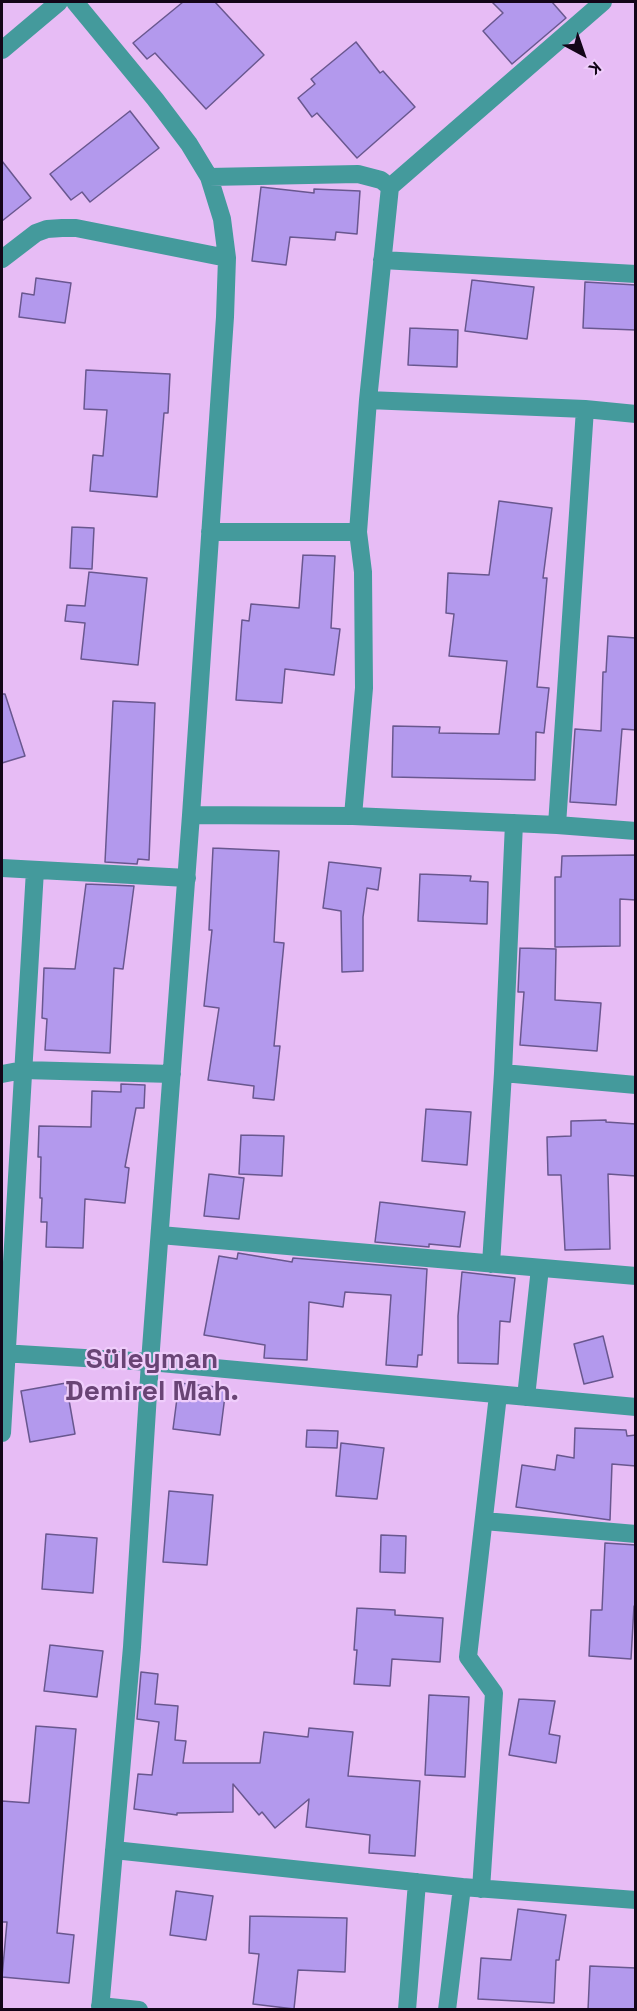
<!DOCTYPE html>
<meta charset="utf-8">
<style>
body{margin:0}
#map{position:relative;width:637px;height:2011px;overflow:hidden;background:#e7bcf5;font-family:"Space Grotesk",sans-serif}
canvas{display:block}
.frame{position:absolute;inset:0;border:3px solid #130518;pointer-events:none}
.north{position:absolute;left:553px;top:24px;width:60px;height:60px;-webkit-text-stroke:4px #efcdfb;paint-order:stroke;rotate:140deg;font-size:16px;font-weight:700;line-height:24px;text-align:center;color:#130518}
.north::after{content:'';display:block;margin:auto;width:21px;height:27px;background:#130518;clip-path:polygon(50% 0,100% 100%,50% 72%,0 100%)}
</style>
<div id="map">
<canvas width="637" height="2011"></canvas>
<div class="frame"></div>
<div class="north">K</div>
</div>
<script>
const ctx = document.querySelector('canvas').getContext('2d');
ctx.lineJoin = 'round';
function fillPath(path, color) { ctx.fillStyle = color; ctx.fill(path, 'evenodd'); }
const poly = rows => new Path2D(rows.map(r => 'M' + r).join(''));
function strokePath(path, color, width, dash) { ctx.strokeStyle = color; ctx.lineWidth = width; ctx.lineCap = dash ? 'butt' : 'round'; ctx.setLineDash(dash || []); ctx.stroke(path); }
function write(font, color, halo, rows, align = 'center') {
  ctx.font = font + ' "Space Grotesk",sans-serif'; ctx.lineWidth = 4.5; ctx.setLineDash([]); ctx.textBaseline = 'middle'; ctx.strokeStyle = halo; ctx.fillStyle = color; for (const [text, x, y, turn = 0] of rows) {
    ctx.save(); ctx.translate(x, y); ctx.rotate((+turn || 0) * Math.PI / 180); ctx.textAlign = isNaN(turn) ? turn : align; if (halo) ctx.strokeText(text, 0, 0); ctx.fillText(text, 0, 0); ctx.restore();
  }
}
const building = poly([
 [183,2,215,2,264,55,206,109,155,53,147,59,133,43,183,2],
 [492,2,552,2,566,18,512,64,483,31,503,13,492,2],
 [356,42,380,73,383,71,415,107,357,158,317,113,312,117,298,98,315,84,311,79,356,42],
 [130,111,159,148,90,202,82,192,71,200,50,174,130,111],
 [2,161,31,198,2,221,2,161],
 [261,187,314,193,314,189,360,191,357,234,336,232,335,240,290,237,286,265,252,261,261,187],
 [36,278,71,283,65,323,19,317,22,293,34,295,36,278],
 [472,280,534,287,527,339,465,331,472,280],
 [585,282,636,285,636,330,583,328,585,282],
 [410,328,458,330,457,367,408,365,410,328],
 [86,370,170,374,168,413,164,413,157,497,90,491,93,455,103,456,107,410,84,409,86,370],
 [499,501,552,508,543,578,547,578,537,687,549,688,544,733,536,732,535,780,392,777,393,726,440,727,439,733,499,734,507,661,449,656,454,614,446,613,448,573,489,575,499,501],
 [72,527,94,528,92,569,70,568,72,527],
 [303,555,335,556,331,628,340,629,334,675,285,669,282,703,236,700,242,620,249,621,251,604,299,608,303,555],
 [89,572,147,578,138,665,81,659,85,623,65,621,67,605,85,606,89,572],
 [608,636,636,638,636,730,622,729,616,805,570,802,575,729,601,731,603,672,606,672,608,636],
 [2,694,5,694,25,756,2,763,2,694],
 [113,701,155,703,149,860,138,859,137,864,105,862,113,701],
 [213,848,279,851,274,942,284,943,274,1046,280,1046,274,1100,253,1098,254,1086,208,1080,219,1008,204,1006,212,930,209,930,213,848],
 [636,855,636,900,620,899,620,946,555,947,555,877,561,877,562,856,636,855],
 [329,862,381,868,378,890,367,888,363,917,363,971,342,972,341,911,323,908,329,862],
 [420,874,471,876,470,881,488,882,487,924,418,921,420,874],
 [86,884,134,886,123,969,114,968,110,1053,45,1050,47,1019,42,1018,44,968,75,969,86,884],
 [520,948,556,949,555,1000,601,1003,597,1051,520,1045,524,992,518,992,520,948],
 [121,1084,145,1085,144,1108,136,1108,125,1167,129,1168,125,1203,85,1199,83,1248,46,1247,47,1222,41,1222,42,1198,40,1198,41,1157,38,1157,39,1126,91,1127,92,1091,121,1092,121,1084],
 [426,1109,471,1112,467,1165,422,1161,426,1109],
 [606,1120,606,1122,636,1124,636,1176,608,1174,610,1249,565,1250,561,1175,548,1175,547,1137,571,1136,571,1121,606,1120],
 [241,1135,284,1136,282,1176,239,1174,241,1135],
 [209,1174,244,1178,239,1219,204,1216,209,1174],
 [380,1202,465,1212,460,1247,429,1244,429,1247,375,1242,380,1202],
 [238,1253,292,1262,293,1258,427,1269,422,1355,418,1355,417,1367,386,1365,391,1295,345,1292,343,1307,309,1302,307,1360,264,1358,265,1345,204,1335,219,1256,237,1259,238,1253],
 [462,1272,515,1278,510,1322,500,1321,498,1364,458,1363,458,1316,462,1272],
 [603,1336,613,1377,584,1384,574,1344,603,1336],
 [66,1383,75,1434,30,1442,21,1391,66,1383],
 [179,1383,226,1388,220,1435,173,1429,179,1383],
 [575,1428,626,1430,627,1436,636,1435,636,1466,612,1464,610,1520,516,1507,522,1465,555,1470,557,1455,574,1458,575,1428],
 [307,1430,338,1431,337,1448,306,1447,307,1430],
 [341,1443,384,1448,377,1499,336,1496,341,1443],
 [169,1491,213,1495,207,1565,163,1562,169,1491],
 [46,1534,97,1538,93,1593,42,1589,46,1534],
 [381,1535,406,1536,405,1573,380,1572,381,1535],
 [605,1543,636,1545,636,1607,634,1606,631,1659,589,1656,591,1610,602,1610,605,1543],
 [357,1608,395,1610,395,1615,443,1618,440,1662,392,1659,390,1686,354,1684,357,1650,354,1650,357,1608],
 [50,1645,103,1651,97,1697,44,1691,50,1645],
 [141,1672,158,1674,155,1704,178,1706,175,1740,186,1741,183,1763,260,1763,264,1732,308,1737,309,1728,353,1732,348,1776,420,1781,415,1856,369,1853,370,1835,306,1827,309,1799,275,1828,262,1812,259,1815,233,1784,233,1812,177,1813,177,1815,134,1809,138,1774,152,1775,159,1722,137,1719,141,1672],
 [429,1695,469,1697,465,1777,425,1775,429,1695],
 [519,1699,555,1701,549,1734,560,1736,556,1763,509,1755,519,1699],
 [36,1726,76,1729,57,1933,74,1935,69,1983,2,1977,7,1922,2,1922,2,1801,29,1803,36,1726],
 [176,1891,213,1896,206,1940,170,1935,176,1891],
 [518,1909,566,1915,559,1960,556,1960,554,2003,478,1999,481,1958,511,1960,518,1909],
 [250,1916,347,1918,345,1972,298,1970,294,2009,253,2004,259,1954,249,1953,250,1916],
 [590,1966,636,1968,636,2010,588,2010,590,1966]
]);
const street = poly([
 [75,2,155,99,189,144,209,177,222,219,227,258,225,317,191,815,150,1362,132,1647,100,2010],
 [2,50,59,2],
 [209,177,358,174,381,180,390,187,603,2],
 [2,259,36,233,47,229,62,228,76,228,227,258],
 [382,260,636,274],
 [368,400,585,409,636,414],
 [210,532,358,532],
 [191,815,353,816,557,825,636,831],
 [353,816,364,688,363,572,358,532,368,400,390,187],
 [557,825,585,409],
 [2,868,187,878],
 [503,1073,636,1085],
 [2,1074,23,1070,172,1074],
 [160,1235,636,1276],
 [491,1264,503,1073,514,823],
 [2,1353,150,1362,636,1407],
 [526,1397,540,1268],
 [2,1433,35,870],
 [484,1521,636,1534],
 [114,1850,462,1887,636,1900],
 [481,1889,494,1693,468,1657,498,1395],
 [100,2006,139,2010],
 [407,2010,417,1882],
 [447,2010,462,1887]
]);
const districtNames = [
 ["Süleyman",152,1360],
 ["Demirel Mah.",152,1392]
];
fillPath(building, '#b399ed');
strokePath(building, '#69578f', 1.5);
strokePath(street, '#449a9c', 18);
write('bold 28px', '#694475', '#efcdfb', districtNames);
</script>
